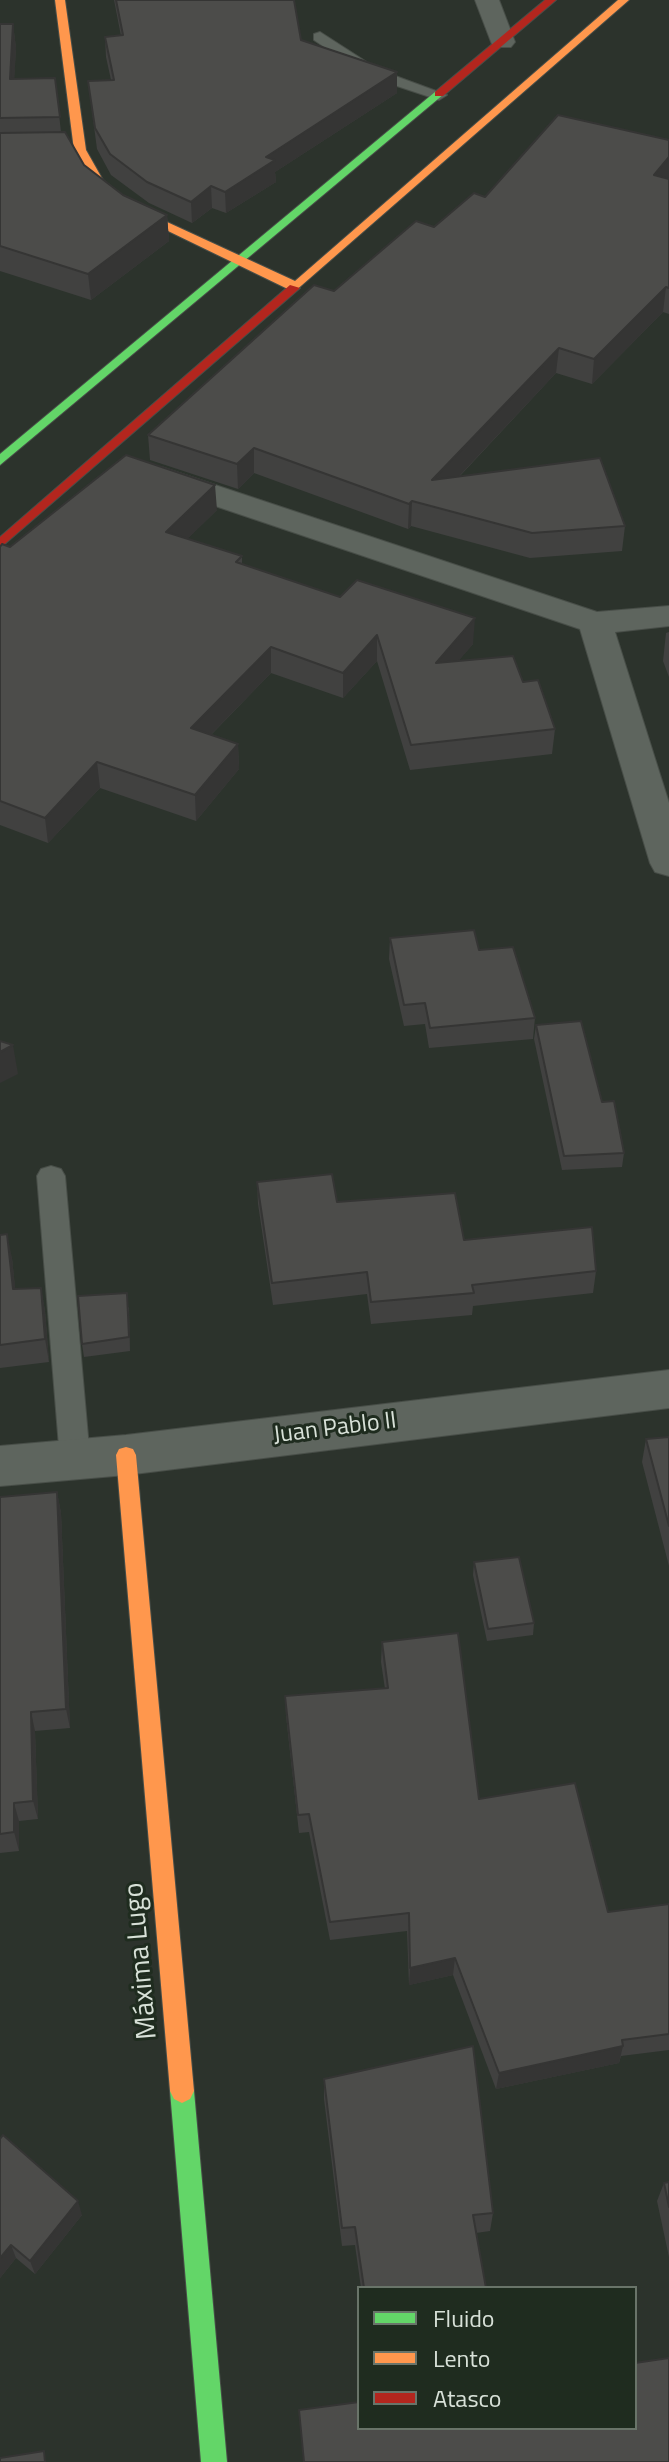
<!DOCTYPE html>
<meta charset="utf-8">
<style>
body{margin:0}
#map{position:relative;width:669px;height:2462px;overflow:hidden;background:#2c332c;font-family:"Titillium Web",sans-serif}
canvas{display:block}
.legend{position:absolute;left:357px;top:2286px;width:280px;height:144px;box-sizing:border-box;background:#1f2c1f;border:2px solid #697469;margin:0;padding:10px 14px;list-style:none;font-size:24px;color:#d8e1d8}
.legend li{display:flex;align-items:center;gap:16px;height:40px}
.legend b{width:40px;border:2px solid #697469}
</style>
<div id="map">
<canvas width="669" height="2462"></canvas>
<ul class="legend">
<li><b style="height:10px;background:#63d668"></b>Fluido</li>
<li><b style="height:10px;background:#ff974d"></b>Lento</li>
<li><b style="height:10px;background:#b3261e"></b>Atasco</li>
</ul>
</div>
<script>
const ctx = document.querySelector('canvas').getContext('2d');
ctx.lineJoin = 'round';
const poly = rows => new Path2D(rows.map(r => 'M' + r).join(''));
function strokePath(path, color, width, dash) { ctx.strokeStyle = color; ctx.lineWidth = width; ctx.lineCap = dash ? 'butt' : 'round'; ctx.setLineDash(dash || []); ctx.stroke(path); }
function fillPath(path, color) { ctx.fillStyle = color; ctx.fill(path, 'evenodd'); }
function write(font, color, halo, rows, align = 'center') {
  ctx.font = font + ' "Titillium Web",sans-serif'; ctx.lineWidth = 6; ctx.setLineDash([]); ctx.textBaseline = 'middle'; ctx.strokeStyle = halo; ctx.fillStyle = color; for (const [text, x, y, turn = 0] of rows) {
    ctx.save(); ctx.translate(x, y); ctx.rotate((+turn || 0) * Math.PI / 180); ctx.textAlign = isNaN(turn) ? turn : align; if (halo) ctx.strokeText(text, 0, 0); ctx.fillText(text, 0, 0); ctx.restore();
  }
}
const lane = poly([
 [320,32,379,70,447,95,439,100,367,76,314,40,314,34,320,32],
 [51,1166,61,1169,65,1176,90,1459,86,1468,75,1472,64,1468,60,1459,37,1176,41,1169,51,1166]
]);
const street = poly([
 [475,0,499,0,515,42,511,47,493,47,475,0],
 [161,467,597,612,669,606,669,626,615,632,669,803,669,876,655,872,650,863,580,629,150,484,145,477,150,470,161,467],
 [669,1370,669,1408,126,1475,0,1486,0,1446,126,1435,669,1370]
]);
const fast = poly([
 [435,92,444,94,0,465,0,454,435,92],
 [182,2079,190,2083,194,2091,227,2462,201,2462,170,2091,174,2083,182,2079]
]);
const slow = poly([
 [55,0,65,0,86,150,103,180,141,210,295,281,618,0,629,0,294,292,133,214,94,184,74,150,55,0],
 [126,1447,133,1449,136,1455,194,2091,190,2099,182,2103,174,2099,170,2091,116,1455,119,1449,126,1447]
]);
const jam = poly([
 [545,0,556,0,443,96,435,96,435,92,545,0],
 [290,285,300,288,0,548,0,537,290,285]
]);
const wall = poly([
 [114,0,294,0,301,40,397,93,275,172,276,182,226,213,212,208,192,223,149,203,111,175,97,149,88,81,111,80,106,57,105,37,121,36],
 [0,24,13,24,16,48,14,79,55,78,61,132,84,165,123,195,167,215,169,241,91,300,0,271],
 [669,140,669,314,663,312,592,384,556,373,459,477,625,526,622,551,530,558,411,526,408,529,254,473,238,489,150,460,148,435,334,291,434,227,485,197],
 [217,510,187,539,242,556,242,564,473,644,458,661,523,682,555,729,552,754,410,770,377,661,343,698,271,673,211,735,238,744,239,769,196,821,100,788,48,843,0,825,0,547,10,547],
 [669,632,669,677,663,661,666,633],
 [390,938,479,950,535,1018,533,1039,429,1048,425,1024,404,1026,389,959],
 [536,1025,624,1153,622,1167,562,1170,534,1039],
 [257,1182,337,1202,464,1240,596,1271,593,1293,473,1306,472,1315,371,1324,367,1294,273,1305,258,1204],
 [0,1235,12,1258,15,1289,41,1288,45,1311,49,1362,0,1368],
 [129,1307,130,1351,84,1357,82,1344],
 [669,1437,669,1566,642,1462,646,1439],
 [57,1492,61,1513,70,1728,35,1731,38,1819,19,1821,19,1851,0,1853,0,1497],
 [474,1562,534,1623,533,1635,487,1641,473,1575],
 [382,1642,479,1799,608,1912,669,1904,669,2050,621,2056,619,2063,496,2089,453,1975,409,1985,407,1931,330,1940,309,1832,299,1833,286,1716,285,1696,385,1689,381,1662],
 [324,2079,493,2213,490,2231,476,2233,486,2288,361,2288,355,2245,342,2246,324,2099],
 [0,2139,82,2215,35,2274,16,2258,0,2278],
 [669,2182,669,2257,657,2201,664,2183]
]);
const shadedWall = poly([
 [13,24,16,48,13,104,10,79],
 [397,72,397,93,275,172,276,182,226,213,225,192,266,157],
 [669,157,669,178,651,199,654,175],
 [211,186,212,208,192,223,191,202],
 [167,215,169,241,91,300,88,274],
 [666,287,663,312,592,384,594,359],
 [559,348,556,373,432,505,432,480],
 [254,448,254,473,238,489,237,464],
 [215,485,217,510,168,558,166,532],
 [412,501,411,526,408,529,409,504],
 [475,618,473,644,435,689,436,663],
 [377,635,377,661,343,698,343,673],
 [271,647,271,673,192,754,191,728],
 [238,744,239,769,196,821,195,795],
 [97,762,100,788,48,843,45,818],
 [13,1045,18,1074,0,1083,0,1052],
 [7,1234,12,1258,18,1313,13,1289],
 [41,1288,45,1311,49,1362,45,1339],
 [57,1492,61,1513,70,1728,66,1709],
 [31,1712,35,1731,38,1819,33,1801],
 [14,1803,19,1821,19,1851,14,1832],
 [455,1958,453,1975,409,1985,410,1968],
 [623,2046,619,2063,496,2089,499,2073],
 [78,2201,82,2215,35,2274,30,2261],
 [11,2245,16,2258,0,2278,0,2258]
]);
const building = poly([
 [116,0,294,0,301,40,397,72,266,157,275,160,225,192,211,186,191,202,147,182,110,154,95,128,88,81,114,80,105,37,123,35,116,0],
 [0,24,13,24,10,79,55,78,60,117,0,118,0,24],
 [558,115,669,140,669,157,654,175,669,179,669,288,666,287,594,359,559,348,432,480,600,458,625,526,532,533,412,501,409,504,254,448,237,464,148,435,314,285,334,291,416,221,434,227,474,193,485,197,558,115],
 [65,132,84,165,123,195,167,215,88,274,0,246,0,133,65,132],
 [126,455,215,485,166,532,242,556,236,562,340,597,357,580,475,618,436,663,513,656,523,682,538,680,555,729,411,745,377,635,343,673,271,647,191,728,238,744,195,795,97,762,45,818,0,801,0,547,2,544,10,547,126,455],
 [474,930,479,950,513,947,535,1018,430,1028,425,1003,404,1005,390,938,474,930],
 [581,1021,602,1102,614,1101,624,1153,564,1156,536,1025,581,1021],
 [0,1041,13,1045,0,1052,0,1041],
 [332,1174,337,1202,455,1193,464,1240,592,1227,596,1271,472,1285,474,1293,371,1302,367,1272,272,1283,257,1182,332,1174],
 [7,1234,13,1289,41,1288,45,1339,0,1345,0,1235,7,1234],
 [127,1293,129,1337,82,1344,78,1296,127,1293],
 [669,1437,669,1526,646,1439,669,1437],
 [57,1492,66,1709,31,1712,33,1801,14,1803,14,1832,0,1834,0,1497,57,1492],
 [519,1557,534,1623,488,1629,474,1562,519,1557],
 [458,1633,479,1799,575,1783,608,1912,669,1904,669,2034,622,2040,623,2046,499,2073,455,1958,410,1968,409,1913,330,1922,309,1814,298,1815,285,1696,388,1688,382,1642,458,1633],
 [473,2046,493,2213,473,2215,486,2288,364,2288,355,2227,342,2228,324,2079,473,2046],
 [3,2135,78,2201,30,2261,11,2245,0,2258,0,2139,3,2135],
 [669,2182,669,2207,664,2183,669,2182],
 [669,2358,669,2462,304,2462,299,2410,359,2402,359,2428,635,2428,635,2363,669,2358],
 [44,2451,45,2462,0,2462,0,2458,44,2451]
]);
const streetNames = [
 ["Juan Pablo II",335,1429,-7]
];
const nearStreetnames = [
 ["Máxima Lugo",142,1961,-95]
];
strokePath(lane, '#484e48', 2);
strokePath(street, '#484e48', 2);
strokePath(fast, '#484e48', 2);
strokePath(slow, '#484e48', 2);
strokePath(jam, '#484e48', 2);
fillPath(lane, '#5e655e');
fillPath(street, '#5e655e');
fillPath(fast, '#63d668');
fillPath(slow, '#ff974d');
fillPath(jam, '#b3261e');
fillPath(wall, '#414140');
fillPath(shadedWall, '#353534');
fillPath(building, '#4c4c4a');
strokePath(building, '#353534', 2);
write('24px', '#d8e1d8', '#1f2c1f', streetNames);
write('28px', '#d8e1d8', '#1f2c1f', nearStreetnames);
</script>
